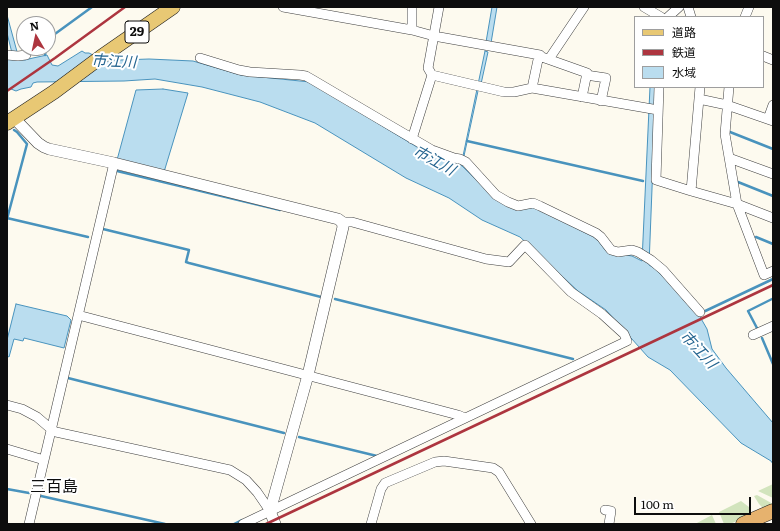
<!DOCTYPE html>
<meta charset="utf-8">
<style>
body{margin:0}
#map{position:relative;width:780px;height:531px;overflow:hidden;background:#fdfaef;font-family:Literata,"Noto Sans JP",serif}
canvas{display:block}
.frame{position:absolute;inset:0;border:8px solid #0d0d0d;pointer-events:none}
.legend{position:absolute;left:634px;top:16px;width:130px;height:72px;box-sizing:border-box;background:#fff;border:1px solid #9e9e9e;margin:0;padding:5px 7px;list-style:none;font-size:12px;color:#0d0d0d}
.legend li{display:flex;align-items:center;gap:8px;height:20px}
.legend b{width:20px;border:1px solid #9e9e9e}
.north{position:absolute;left:16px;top:16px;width:40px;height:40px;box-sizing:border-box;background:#fff;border:1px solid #9e9e9e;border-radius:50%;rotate:351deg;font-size:11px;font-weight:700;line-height:16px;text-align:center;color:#0d0d0d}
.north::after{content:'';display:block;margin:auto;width:14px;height:18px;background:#ad353f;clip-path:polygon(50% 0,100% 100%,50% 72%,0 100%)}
.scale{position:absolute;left:634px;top:497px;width:117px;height:18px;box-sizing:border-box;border:2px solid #0d0d0d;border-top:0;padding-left:5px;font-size:12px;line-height:14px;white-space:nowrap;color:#0d0d0d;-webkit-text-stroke:3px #fff;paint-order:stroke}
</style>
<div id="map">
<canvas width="780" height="531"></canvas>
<div class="frame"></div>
<ul class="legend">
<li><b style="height:5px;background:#e8c874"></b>道路</li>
<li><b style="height:5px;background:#ad353f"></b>鉄道</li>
<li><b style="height:11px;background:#baddef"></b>水域</li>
</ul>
<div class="north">N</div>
<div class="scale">100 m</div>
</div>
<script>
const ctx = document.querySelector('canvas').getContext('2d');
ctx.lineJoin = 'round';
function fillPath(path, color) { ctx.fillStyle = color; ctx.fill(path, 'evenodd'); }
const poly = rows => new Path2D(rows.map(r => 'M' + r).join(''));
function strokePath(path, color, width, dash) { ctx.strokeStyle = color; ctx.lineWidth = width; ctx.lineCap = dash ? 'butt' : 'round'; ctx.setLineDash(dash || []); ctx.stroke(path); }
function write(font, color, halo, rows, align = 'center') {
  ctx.font = font + ' Literata,"Noto Sans JP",serif'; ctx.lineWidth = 4; ctx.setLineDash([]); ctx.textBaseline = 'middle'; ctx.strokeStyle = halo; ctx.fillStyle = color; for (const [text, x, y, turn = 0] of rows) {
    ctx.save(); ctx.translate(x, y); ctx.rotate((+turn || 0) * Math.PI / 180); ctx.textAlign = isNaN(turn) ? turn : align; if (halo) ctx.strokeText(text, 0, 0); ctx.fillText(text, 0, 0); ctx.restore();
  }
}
const green = poly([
 [773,484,773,498,758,491],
 [757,495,773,504,773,505,764,508,762,507,759,504,754,496],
 [741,501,749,507,750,511,749,514,746,517,730,524,724,524,719,512],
 [712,515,716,524,695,524]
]);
const water = poly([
 [492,7,497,7,491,43,486,42,492,7],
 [7,15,19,59,25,60,33,58,47,55,52,65,58,66,82,51,85,53,89,53,93,55,93,61,149,59,193,61,241,75,310,82,430,155,456,162,462,166,497,200,529,207,537,208,596,238,606,251,614,255,626,255,632,256,642,261,650,87,656,87,649,265,654,268,671,284,699,315,707,329,712,349,726,368,773,423,773,464,771,461,741,443,670,370,648,357,606,310,578,291,520,237,482,220,449,198,406,178,315,123,260,102,202,87,155,79,124,81,37,82,33,83,31,87,21,89,16,91,11,89,7,90,7,57,12,53,7,33,7,15],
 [485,51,488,52,481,84,478,91,464,156,463,156,485,51],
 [163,89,188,93,164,172,117,160,136,90,163,89],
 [16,304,67,316,71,320,64,348,24,338,23,341,14,339,9,357,7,356,7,340,16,304]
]);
const stream = poly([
 [48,39,92,7],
 [45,55,46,48],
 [730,132,773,149],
 [467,141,643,181],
 [117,171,280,210],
 [738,182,773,196],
 [7,218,88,237],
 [7,219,27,144,17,132,14,130],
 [103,229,189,250,186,262,189,263,321,297],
 [756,237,773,244],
 [335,299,573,359],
 [701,313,773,279],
 [758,330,748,311,772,299],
 [762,338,773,364],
 [68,378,284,433],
 [299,437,377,456],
 [7,489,29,493],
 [41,496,165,524],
 [234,524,242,520]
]);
const minor = poly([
 [283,7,412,30,434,36,540,55,542,57,587,73,582,97],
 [412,7,412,30],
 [439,7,428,68,432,75,504,92,514,92,532,88,658,110],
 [644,7,661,17],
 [688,7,691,17],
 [668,17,679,7],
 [745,17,749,7],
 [7,55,18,56,26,55],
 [763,56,773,60],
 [200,58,239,70,250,72,300,75,306,76,313,80,391,126,432,150,454,158,460,159,466,162,496,195,508,202,518,206,533,203,540,206,596,233,601,237,611,250,618,252,632,250,638,252,651,260,663,270,700,312],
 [549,59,584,7],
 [586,75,606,78,601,101],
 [659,87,656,180,691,191,737,204,773,218],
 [729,87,725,134,737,204,764,275,773,271],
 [532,88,539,55],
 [699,99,727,105,773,121],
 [768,119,773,105],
 [412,139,432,75],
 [729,158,773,174],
 [691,191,700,87],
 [78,315,458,415,465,418],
 [753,335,773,326],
 [7,405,22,409,37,417,51,429,56,432,230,470,246,480,257,492,270,511],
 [7,449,44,460],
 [605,510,611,511,609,524],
 [29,524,114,163],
 [243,524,627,341,624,334,602,314,571,292,525,245,509,262,486,259,352,222,342,222],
 [371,524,381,489,385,483,435,462,444,461,493,468,499,472,531,524]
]);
const tertiary = poly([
 [14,118,38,143,44,147,49,149,114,163,338,219,342,222,343,227,308,375,270,511,275,524]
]);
const primary = poly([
 [7,123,54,92,101,57,173,7]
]);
const trunk = poly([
 [743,524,773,511]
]);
const rail = poly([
 [7,91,55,58,125,7],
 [266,524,773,285]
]);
const shields = [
 [137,32,24]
];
const shieldNames = [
 ["29",137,32]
];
const waterNames = [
 ["市江川",114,62,2],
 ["市江川",434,161,29],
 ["市江川",698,350,47]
];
const quarterNames = [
 ["三百島",54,487]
];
fillPath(green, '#d2e4bd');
fillPath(water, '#baddef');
strokePath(water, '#4993bd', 1);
strokePath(stream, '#4993bd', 2.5);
strokePath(minor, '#404040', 10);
strokePath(tertiary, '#404040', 12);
strokePath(primary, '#1e1e1e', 15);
strokePath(trunk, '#1e1e1e', 15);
strokePath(minor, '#fff', 9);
strokePath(tertiary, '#fff', 11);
strokePath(primary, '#e8c874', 14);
strokePath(trunk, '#e6b26e', 14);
strokePath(rail, '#ad353f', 2.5);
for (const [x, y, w] of shields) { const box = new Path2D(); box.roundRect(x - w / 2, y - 11, w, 22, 3); ctx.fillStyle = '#fff'; ctx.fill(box); strokePath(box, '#0d0d0d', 1); }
write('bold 13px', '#0d0d0d', null, shieldNames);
write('italic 15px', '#256590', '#fff', waterNames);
write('16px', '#0d0d0d', '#fff', quarterNames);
</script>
